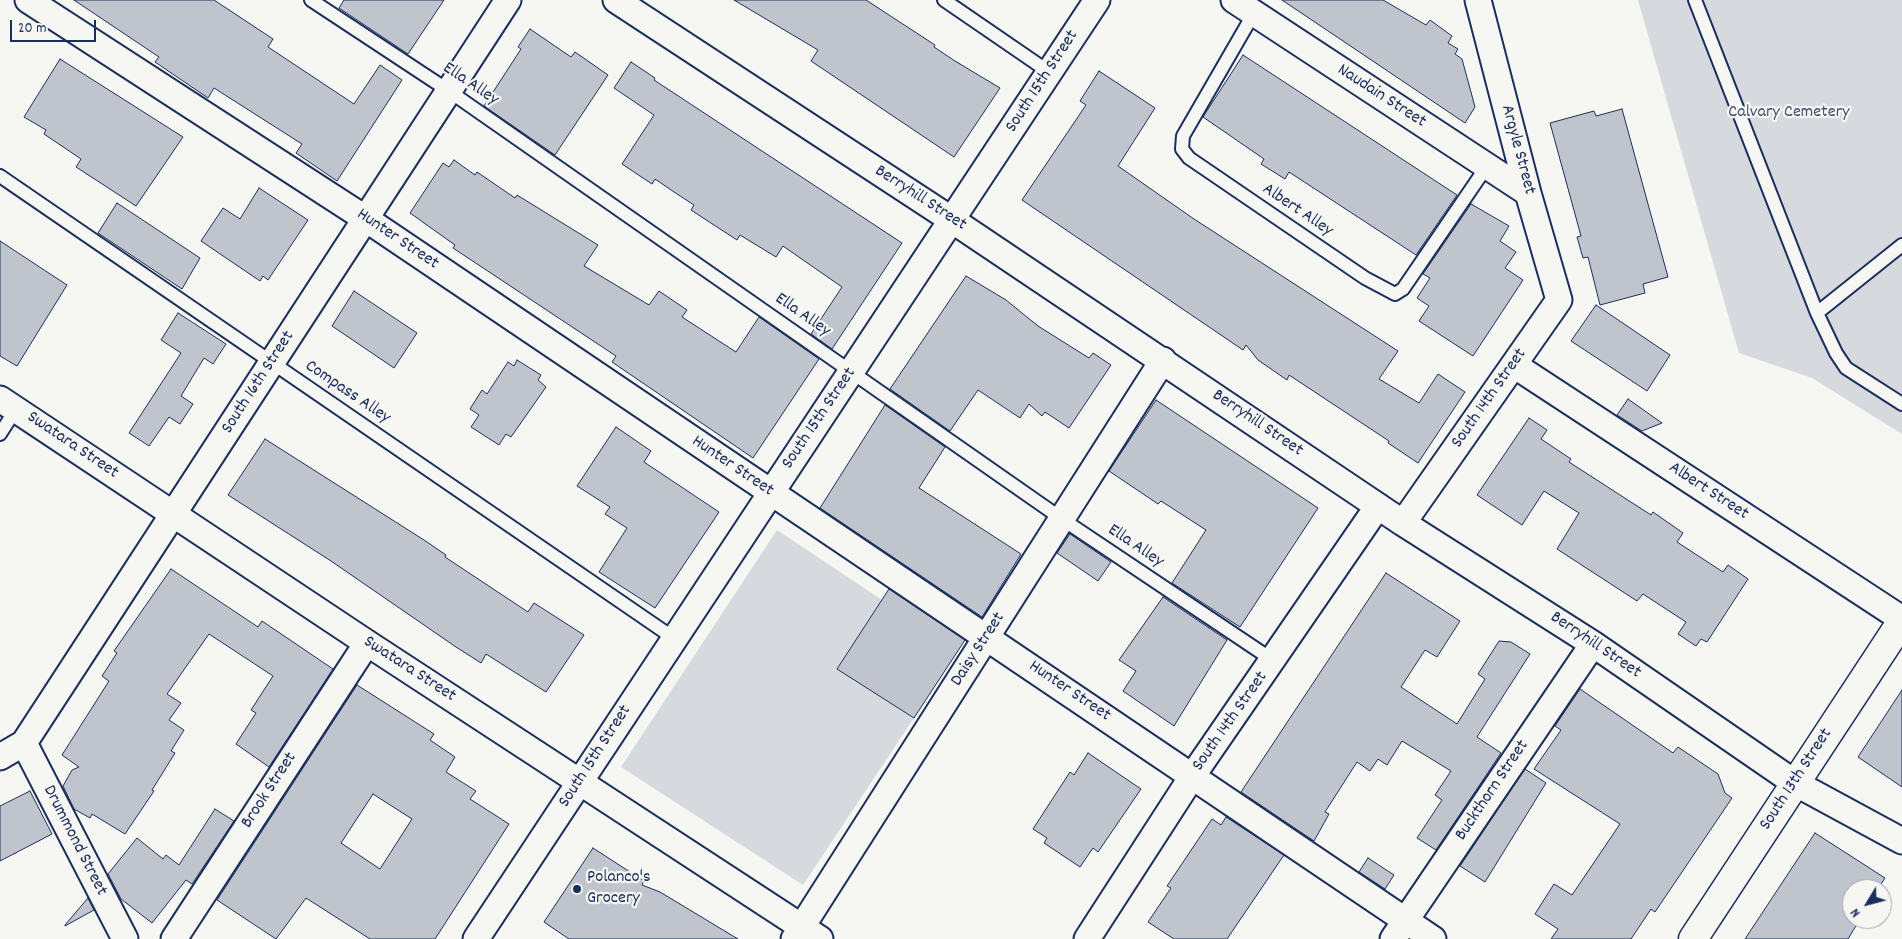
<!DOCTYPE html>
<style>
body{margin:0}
#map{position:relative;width:1902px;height:939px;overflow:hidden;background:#f6f6f2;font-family:Dekko,sans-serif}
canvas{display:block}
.north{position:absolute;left:1842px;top:879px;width:50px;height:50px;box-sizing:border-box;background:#f6f6f2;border:1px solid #9ea6b7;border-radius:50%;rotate:233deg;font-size:14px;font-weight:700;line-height:20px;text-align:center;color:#1b2f5e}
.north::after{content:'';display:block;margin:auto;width:18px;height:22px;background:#1b2f5e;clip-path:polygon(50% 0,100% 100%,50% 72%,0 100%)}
.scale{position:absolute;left:10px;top:20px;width:86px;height:22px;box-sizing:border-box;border:2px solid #1b2f5e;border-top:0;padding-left:6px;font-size:15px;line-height:18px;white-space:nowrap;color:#1b2f5e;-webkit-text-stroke:4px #f6f6f2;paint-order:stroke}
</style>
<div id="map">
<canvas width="1902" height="939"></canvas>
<div class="north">N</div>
<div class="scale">20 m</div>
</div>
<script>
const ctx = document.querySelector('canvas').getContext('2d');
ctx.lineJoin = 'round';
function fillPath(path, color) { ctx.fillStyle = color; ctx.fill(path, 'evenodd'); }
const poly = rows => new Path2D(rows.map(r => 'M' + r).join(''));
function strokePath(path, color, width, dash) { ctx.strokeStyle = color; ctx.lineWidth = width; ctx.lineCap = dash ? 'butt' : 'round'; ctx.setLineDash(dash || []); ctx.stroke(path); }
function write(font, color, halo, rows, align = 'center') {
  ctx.font = font + ' Dekko,sans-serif'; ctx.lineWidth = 4.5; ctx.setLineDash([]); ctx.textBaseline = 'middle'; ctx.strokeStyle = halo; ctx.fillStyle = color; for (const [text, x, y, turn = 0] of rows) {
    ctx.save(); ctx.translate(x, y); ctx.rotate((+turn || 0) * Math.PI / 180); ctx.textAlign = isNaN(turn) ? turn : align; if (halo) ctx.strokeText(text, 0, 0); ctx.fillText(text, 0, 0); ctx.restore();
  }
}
const green = poly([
 [1638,0,1902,0,1902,434,1812,378,1739,353],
 [777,530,882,600,837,669,914,718,803,885,621,767]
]);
const building = poly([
 [74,0,214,0,273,39,268,47,354,104,380,65,402,80,337,181,296,153,302,144,214,88,208,98,155,62,159,57,74,0],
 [344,0,444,0,408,54,339,8,344,0],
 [734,0,866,0,935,45,934,47,955,61,1000,88,954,157,811,61,818,50,734,0],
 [1282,0,1383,0,1426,25,1430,20,1452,36,1448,43,1458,49,1455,54,1462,59,1475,107,1465,123,1282,0],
 [530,29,571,57,575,52,608,75,555,155,484,106,521,49,518,47,530,29],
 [1243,55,1457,195,1416,255,1289,172,1285,179,1261,164,1264,159,1203,117,1243,55],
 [60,59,183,137,136,206,76,167,81,159,44,134,46,130,24,117,60,59],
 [631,62,655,78,654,80,902,243,832,349,811,334,842,287,783,246,776,257,740,235,737,240,691,210,694,205,674,192,655,179,652,184,622,164,654,115,614,88,631,62],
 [1099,71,1155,108,1118,166,1194,219,1398,351,1379,379,1419,403,1438,374,1465,392,1418,463,1388,443,1389,441,1289,375,1287,380,1258,360,1246,345,1243,350,1022,200,1086,105,1080,101,1099,71],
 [1622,109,1668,277,1643,284,1645,293,1600,305,1588,257,1583,258,1577,237,1581,236,1550,123,1594,111,1596,116,1622,109],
 [454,160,475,175,477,172,515,198,517,195,598,245,584,266,649,305,659,291,687,310,682,317,736,352,759,317,819,359,753,458,612,362,616,356,453,248,455,245,410,213,443,163,449,167,454,160],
 [259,188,308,220,268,280,263,276,260,281,201,241,223,208,240,219,259,188],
 [117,203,200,258,182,289,98,233,117,203],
 [1471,204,1509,226,1500,241,1516,252,1505,268,1523,280,1473,356,1419,321,1429,306,1417,298,1430,278,1423,274,1471,204],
 [0,241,67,285,17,366,0,356,0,241],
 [966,276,1006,300,1038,326,1089,358,1093,353,1111,365,1069,428,1045,412,1042,416,1029,404,1020,418,978,390,950,431,890,389,966,276],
 [354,291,417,333,394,368,332,326,354,291],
 [1596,305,1670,355,1647,391,1571,341,1596,305],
 [178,313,226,344,213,364,204,358,181,396,193,404,180,424,169,417,149,446,129,433,181,353,161,340,178,313],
 [517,360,541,375,538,380,546,387,511,437,506,434,499,445,471,427,479,415,470,409,482,390,487,394,508,362,514,366,517,360],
 [1628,399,1662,423,1642,431,1617,415,1628,399],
 [1156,400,1318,508,1240,627,1172,583,1206,530,1161,501,1158,504,1109,471,1156,400],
 [885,405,945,447,919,488,1021,554,982,617,820,508,885,405],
 [1529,418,1547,430,1541,439,1571,459,1569,462,1651,515,1653,512,1683,533,1677,542,1723,572,1728,565,1748,579,1707,642,1701,639,1696,646,1678,634,1686,622,1643,594,1637,601,1557,549,1579,513,1544,491,1522,525,1477,495,1529,418],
 [616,427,651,451,644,462,719,512,655,608,599,572,627,528,605,514,610,507,577,486,616,427],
 [265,439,424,540,446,555,445,557,528,612,534,603,584,635,546,692,486,654,481,663,456,647,331,561,228,495,265,439],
 [1070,534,1111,562,1098,581,1057,553,1070,534],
 [171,569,258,627,262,621,333,669,269,767,236,744,256,713,251,710,273,676,209,634,167,694,181,703,169,720,184,730,171,751,175,753,152,790,154,791,125,834,92,814,90,818,74,809,63,786,72,770,79,767,62,755,109,681,102,676,117,653,114,651,171,569],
 [1386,573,1460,621,1437,657,1425,650,1401,687,1457,724,1485,679,1478,674,1499,641,1511,642,1530,654,1477,737,1501,753,1436,850,1417,838,1442,800,1435,795,1451,771,1402,741,1387,765,1378,759,1370,771,1357,762,1325,812,1329,814,1314,841,1241,792,1386,573],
 [889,589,965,640,914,718,837,669,889,589],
 [1163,597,1227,640,1174,726,1123,691,1136,671,1119,660,1163,597],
 [357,685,434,734,430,740,455,757,446,772,476,791,470,799,509,824,435,939,370,939,306,898,276,939,217,900,357,685],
 [373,794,412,819,380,869,341,843,373,794],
 [1580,689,1673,753,1678,747,1718,774,1725,793,1732,798,1655,912,1651,909,1631,939,1551,939,1558,929,1535,914,1554,884,1572,895,1620,824,1534,769,1561,730,1555,726,1580,689],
 [1902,690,1902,787,1858,757,1902,690],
 [1088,753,1141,789,1098,852,1093,848,1080,867,1044,843,1047,838,1033,829,1070,772,1074,775,1088,753],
 [1525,769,1546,783,1485,882,1460,866,1525,769],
 [30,791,52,834,0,861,0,806,30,791],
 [215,809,234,821,192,884,186,880,152,923,121,899,108,874,137,838,163,859,166,855,179,865,215,809],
 [1226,817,1284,855,1227,939,1174,939,1148,922,1171,888,1167,886,1212,819,1221,825,1226,817],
 [1815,833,1885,878,1878,889,1852,889,1852,919,1860,919,1848,939,1745,939,1815,833],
 [593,848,644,881,642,885,660,892,738,939,569,939,544,922,593,848],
 [1368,858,1394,875,1385,889,1359,872,1368,858],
 [88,898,94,910,65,926,65,925,88,898]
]);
const service = poly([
 [311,0,449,91,1062,519,1274,661],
 [944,0,1049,72],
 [1695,0,1817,313,1836,353,1846,368,1902,404],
 [1254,13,1183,136,1182,149,1189,158,1365,278,1395,294,1403,289,1487,166],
 [0,176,675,639],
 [1817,313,1902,245],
 [0,434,16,409]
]);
const minor = poly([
 [28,0,366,219,1433,939],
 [616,0,952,220,1403,523,1593,644,1795,783,1902,841],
 [1234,0,1528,193],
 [1514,365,1902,619],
 [0,399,367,643,820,939],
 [1403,523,1559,300,1528,193,1478,0],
 [24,743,125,939],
 [0,757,24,743,508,0],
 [174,939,367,643],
 [476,939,1097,0],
 [794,939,1163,360],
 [1087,939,1193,775,1378,506],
 [1393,939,1593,644]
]);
const secondary = poly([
 [1693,939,1902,621]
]);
const markers = [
 [577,889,5,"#1b2f5e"]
];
const streetNames = [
 ["South 15th Street",1043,82,-57],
 ["Ella Alley",470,85,34],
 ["Naudain Street",1381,97,33],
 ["Argyle Street",1517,150,75],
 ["Berryhill Street",920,199,33],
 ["Albert Alley",1297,211,34],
 ["Hunter Street",397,240,34],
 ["Ella Alley",802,316,35],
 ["South 16th Street",259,383,-57],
 ["Compass Alley",347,393,34],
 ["South 14th Street",1490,399,-55],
 ["South 15th Street",820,419,-56],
 ["Berryhill Street",1257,424,34],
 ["Swatara Street",72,446,34],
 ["Hunter Street",732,467,34],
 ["Albert Street",1708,492,33],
 ["Ella Alley",1135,547,34],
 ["Berryhill Street",1595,646,34],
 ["Daisy Street",979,650,-57],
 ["Swatara Street",409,670,33],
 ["Hunter Street",1069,692,34],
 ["South 14th Street",1231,722,-55],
 ["South 15th Street",596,757,-57],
 ["South 13th Street",1797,780,-57],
 ["Brook Street",270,791,-57],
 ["Buckthorn Street",1493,791,-56],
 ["Drummond Street",74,841,63]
];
const parkNames = [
 ["Calvary Cemetery",1789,114]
];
const poiNames = [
 ["Polanco's",587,879],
 ["Grocery",587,900]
];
fillPath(green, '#d6d9dd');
fillPath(building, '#c0c4cd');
strokePath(building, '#1b2f5e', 1);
strokePath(service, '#1b2f5e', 16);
strokePath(minor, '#1b2f5e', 29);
strokePath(secondary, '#1b2f5e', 31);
strokePath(service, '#f6f6f2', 12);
strokePath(minor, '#f6f6f2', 25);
strokePath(secondary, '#f6f6f2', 28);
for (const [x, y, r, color] of markers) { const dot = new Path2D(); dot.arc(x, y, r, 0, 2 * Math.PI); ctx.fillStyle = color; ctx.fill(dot); strokePath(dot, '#f6f6f2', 2); }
write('18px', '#1b2f5e', '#f6f6f2', streetNames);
write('18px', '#405177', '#f6f6f2', parkNames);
write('18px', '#1b2f5e', '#f6f6f2', poiNames, 'left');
</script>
